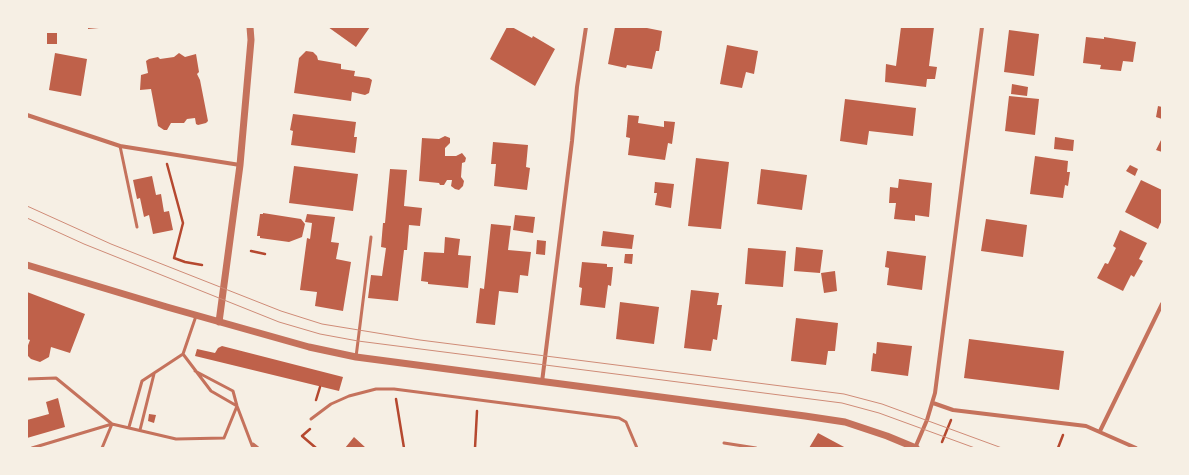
<!DOCTYPE html>
<style>
body{margin:0}
#map{position:relative;width:1189px;height:475px;overflow:hidden;background:#f6efe4;font-family:"Times New Roman",serif}
canvas{display:block}
.frame{position:absolute;inset:0;border:28px solid #f6efe4;pointer-events:none}
</style>
<div id="map">
<canvas width="1189" height="475"></canvas>
<div class="frame"></div>
</div>
<script>
const ctx = document.querySelector('canvas').getContext('2d');
ctx.lineJoin = 'round';
function fillPath(path, color) { ctx.fillStyle = color; ctx.fill(path, 'evenodd'); }
const poly = rows => new Path2D(rows.map(r => 'M' + r).join(''));
function strokePath(path, color, width, dash) { ctx.strokeStyle = color; ctx.lineWidth = width; ctx.lineCap = dash ? 'butt' : 'round'; ctx.setLineDash(dash || []); ctx.stroke(path); }
const building = poly([
 [88,27,99,27,99,28,88,29],
 [328,27,370,27,356,47],
 [507,27,512,27,532,38,533,36,555,49,535,86,490,59],
 [615,27,642,27,662,31,659,51,656,51,652,69,627,65,626,68,608,64],
 [901,27,934,27,929,66,937,67,935,79,927,79,926,87,885,82,886,64,896,66],
 [1009,30,1039,34,1034,76,1004,72],
 [47,33,57,33,57,44,47,44],
 [1086,37,1104,39,1104,37,1136,42,1133,62,1123,61,1121,71,1100,69,1101,65,1083,63],
 [727,45,758,51,754,74,746,72,742,88,720,84],
 [306,51,313,52,317,56,318,60,341,64,341,69,355,71,354,76,369,78,372,80,369,93,365,95,352,92,351,101,294,93,299,58],
 [55,53,87,59,81,96,49,90],
 [179,53,185,57,196,54,199,72,197,74,200,80,208,121,206,123,198,125,196,124,195,118,187,119,184,123,171,123,167,130,164,130,158,126,151,89,140,90,141,75,148,73,146,61,149,59,158,57,160,59,174,57],
 [1012,84,1028,87,1027,96,1011,94],
 [1009,96,1039,99,1035,135,1005,131],
 [845,99,916,108,913,136,869,131,867,145,840,141],
 [1158,106,1162,107,1162,119,1156,117],
 [293,114,356,122,354,137,357,137,355,153,291,145,293,131,290,130],
 [628,115,639,116,638,123,664,127,664,121,675,122,672,144,668,143,665,160,628,155,630,138,626,137],
 [445,136,450,138,450,143,445,148,445,156,456,156,462,153,466,158,465,162,462,163,461,177,464,181,463,186,459,190,455,189,451,186,452,180,447,180,444,185,440,185,439,183,419,181,422,138,439,139],
 [1055,137,1074,140,1073,151,1054,149],
 [1162,138,1162,152,1156,150],
 [493,142,528,145,526,167,530,168,527,190,494,186,496,164,491,164],
 [1035,156,1068,161,1067,172,1070,172,1068,186,1065,185,1063,198,1030,194],
 [696,158,729,162,721,229,688,226],
 [1130,165,1138,169,1135,176,1126,171],
 [294,166,358,174,353,211,289,203],
 [390,169,407,170,404,206,422,208,420,226,409,225,407,250,404,250,398,301,368,298,371,275,382,276,386,248,381,247,383,223,385,223],
 [761,169,807,175,802,210,757,204],
 [152,176,156,195,161,194,164,212,169,211,173,230,153,234,149,215,144,217,140,198,137,199,133,180],
 [899,179,932,183,929,217,915,215,915,221,894,219,896,203,889,203,890,187,898,188],
 [1141,180,1162,190,1162,220,1158,229,1125,212],
 [655,182,674,184,671,208,655,205,657,193,654,193],
 [263,213,301,219,305,224,302,237,289,242,260,238,260,236,257,236,260,214,263,214],
 [307,214,335,217,331,242,339,243,336,259,351,262,343,311,315,306,317,292,300,290,307,238,310,239,312,223,305,222],
 [515,215,535,217,533,233,513,230],
 [986,219,1027,225,1023,257,981,251],
 [491,224,511,226,508,250,531,252,528,276,520,275,518,293,499,291,495,325,476,323,480,288,484,289],
 [1120,230,1147,243,1139,259,1143,261,1134,277,1131,275,1123,291,1097,278,1105,263,1108,264,1116,248,1113,246],
 [603,231,634,235,632,249,601,246],
 [445,237,460,239,458,255,471,256,468,288,428,284,428,282,421,281,424,252,444,253],
 [537,240,546,241,545,255,536,254],
 [796,247,823,250,820,273,794,271],
 [748,248,786,251,783,287,745,284],
 [887,251,926,256,922,290,887,285,889,268,885,267],
 [625,254,633,254,632,264,624,263],
 [582,262,607,264,607,267,613,267,611,286,608,285,605,308,580,305,582,288,579,287],
 [835,271,837,291,824,293,821,273],
 [691,290,719,293,717,305,722,305,717,340,713,339,711,351,684,348],
 [27,292,85,314,70,353,51,347,49,357,40,362,31,359,28,356,27,348,30,340,27,339],
 [620,302,659,307,654,344,616,339],
 [796,318,838,323,835,351,828,351,826,365,791,361],
 [969,339,1064,351,1059,390,964,378],
 [877,342,912,346,908,376,871,371,873,353,876,354],
 [222,346,343,377,339,391,195,356,197,349,215,353,218,348],
 [58,398,65,427,27,438,27,420,49,414,46,402],
 [149,414,156,415,154,423,148,421],
 [818,433,846,448,809,448],
 [354,437,366,448,345,448]
]);
const path = poly([
 [167,164,183,223,174,258,185,262,202,265],
 [251,251,265,254],
 [396,399,404,448],
 [316,400,320,387],
 [310,429,302,436,316,448],
 [942,442,951,420],
 [475,448,477,411],
 [1058,448,1063,435]
]);
const service = poly([
 [120,146,137,227],
 [183,354,211,391,237,406],
 [183,354,196,316],
 [356,357,371,237],
 [195,371,233,391,237,406,253,448],
 [27,379,56,378,112,424],
 [311,419,331,404,349,396,376,389,394,389,619,418,626,422,637,448],
 [129,427,142,381,183,354],
 [140,430,154,374],
 [724,443,756,448],
 [253,444,258,448],
 [32,448,112,424],
 [102,448,112,424,176,439,224,438,237,406]
]);
const minor = poly([
 [27,115,120,146,240,165],
 [542,382,572,141,577,87,586,27],
 [933,403,953,410,1086,426,1136,448],
 [1100,431,1162,304],
 [915,448,927,420,935,393,982,27]
]);
const tertiary = poly([
 [27,265,167,307,309,347,356,357,805,416,845,422,887,436,916,448],
 [219,322,240,165,251,40,250,27]
]);
const tram = poly([
 [27,206,111,244,281,311,322,324,420,340,844,394,882,404,1002,448],
 [27,218,84,244,279,322,320,334,358,341,842,403,879,413,975,448]
]);
fillPath(building, '#bf614a');
strokePath(path, '#b5482f', 2.5);
strokePath(service, '#c5725c', 3);
strokePath(minor, '#c5725c', 4);
strokePath(tertiary, '#c5725c', 7);
strokePath(tram, '#cf8b77', 1);
</script>
